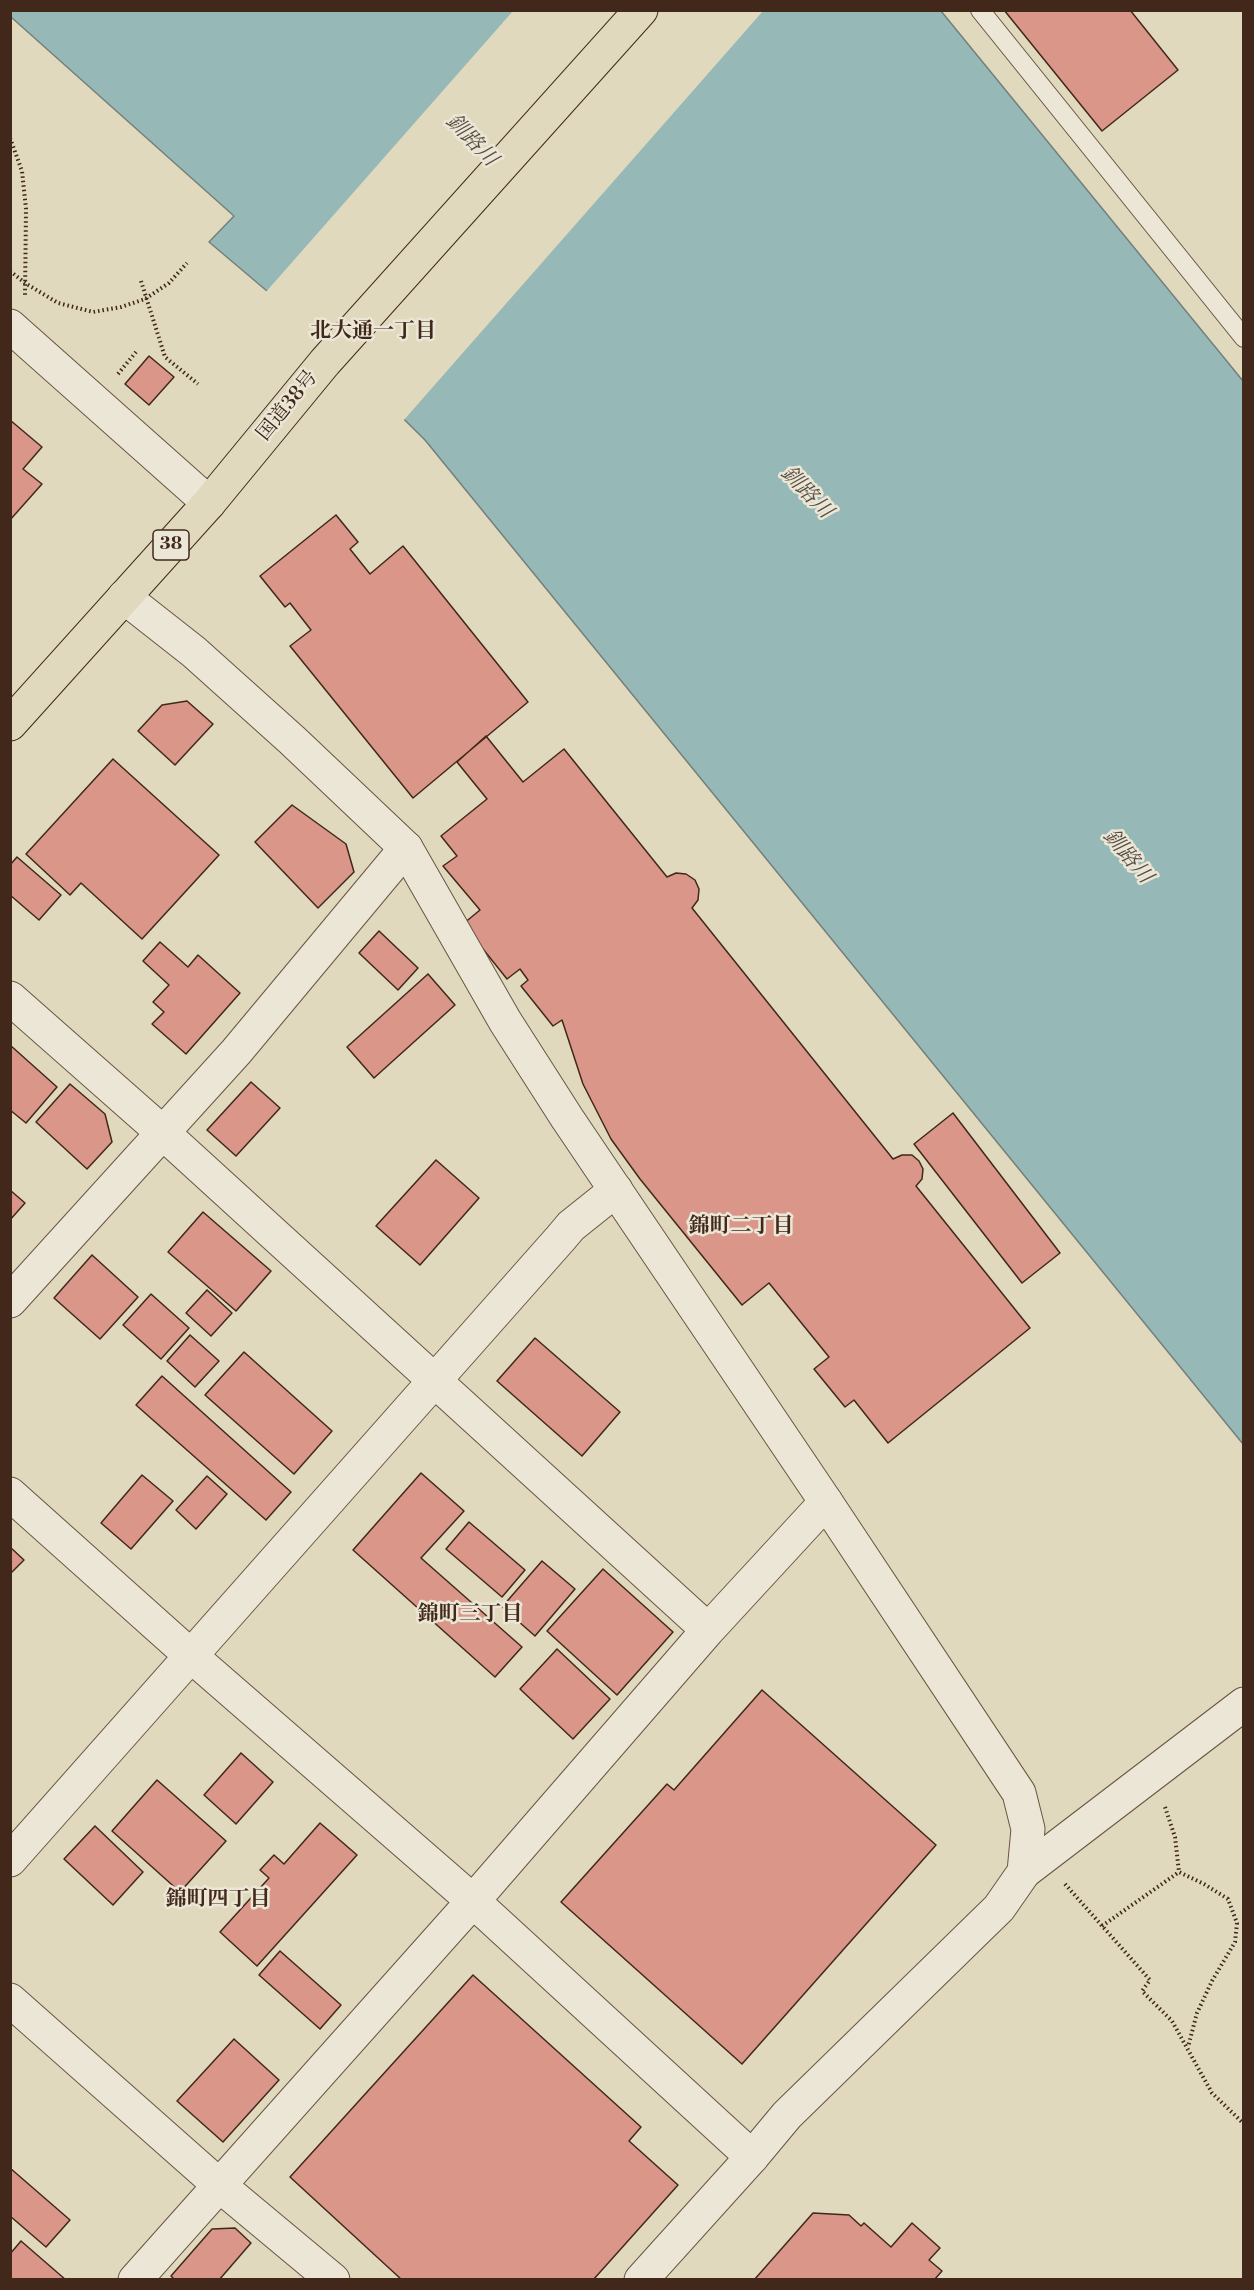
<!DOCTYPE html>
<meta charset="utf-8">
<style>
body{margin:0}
#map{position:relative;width:1254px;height:2290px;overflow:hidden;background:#e0d9be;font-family:"Libre Bodoni",serif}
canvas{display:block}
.frame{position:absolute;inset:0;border:12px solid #41281a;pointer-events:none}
</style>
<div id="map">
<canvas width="1254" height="2290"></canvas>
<div class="frame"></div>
</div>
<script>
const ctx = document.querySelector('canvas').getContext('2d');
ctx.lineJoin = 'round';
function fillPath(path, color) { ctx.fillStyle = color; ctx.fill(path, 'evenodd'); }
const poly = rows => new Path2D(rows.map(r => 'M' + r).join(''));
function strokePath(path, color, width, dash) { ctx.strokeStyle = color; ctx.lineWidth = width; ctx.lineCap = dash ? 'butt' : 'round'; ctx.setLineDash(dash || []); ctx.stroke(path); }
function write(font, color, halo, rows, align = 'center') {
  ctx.font = font + ' "Libre Bodoni","Noto Serif JP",serif'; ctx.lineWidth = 5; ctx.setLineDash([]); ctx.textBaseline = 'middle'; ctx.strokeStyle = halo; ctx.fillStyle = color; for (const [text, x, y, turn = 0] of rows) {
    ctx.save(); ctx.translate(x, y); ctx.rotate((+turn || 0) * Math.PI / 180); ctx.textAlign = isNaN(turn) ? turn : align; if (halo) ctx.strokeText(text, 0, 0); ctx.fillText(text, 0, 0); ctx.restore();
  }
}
const water = poly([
 [11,10,941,11,1243,381,1243,1444,425,440,319,335,209,242,234,216,11,17,11,10]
]);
const pier = poly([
 [513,11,763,11,403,421,317,337,265,293]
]);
const building = poly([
 [1004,10,1130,10,1178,70,1102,131,1004,10],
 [149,356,174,377,149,405,125,384,149,356],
 [10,420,42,447,23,469,42,484,10,520,10,420],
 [336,515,358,542,350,549,370,574,403,546,528,702,413,798,290,646,311,630,290,603,285,607,260,576,336,515],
 [187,701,213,724,175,765,138,731,162,705,187,701],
 [486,736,523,782,564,749,667,877,676,873,686,874,695,880,699,889,698,900,692,908,893,1159,902,1155,912,1155,919,1161,923,1169,922,1179,916,1186,1030,1328,888,1443,854,1400,845,1407,814,1369,829,1357,769,1283,742,1305,640,1179,611,1139,583,1084,562,1020,553,1026,521,986,528,980,520,969,507,979,463,924,480,910,443,866,457,856,441,836,487,799,457,762,486,736],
 [113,759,219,855,142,939,81,883,70,895,26,854,113,759],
 [292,805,346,844,354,872,318,908,255,842,292,805],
 [17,857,61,895,39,920,10,895,10,865,17,857],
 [379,931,418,968,398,990,359,953,379,931],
 [160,942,188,967,198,955,240,993,186,1054,152,1024,164,1012,153,1002,169,985,143,961,160,942],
 [428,974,455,1005,374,1078,347,1047,428,974],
 [10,1045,57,1087,26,1123,10,1110,10,1045],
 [251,1082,280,1108,236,1156,207,1130,251,1082],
 [70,1084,105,1114,112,1142,87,1169,36,1122,70,1084],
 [953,1113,1060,1253,1022,1283,914,1144,953,1113],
 [436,1160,479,1198,420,1265,376,1226,436,1160],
 [10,1190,25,1203,10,1220,10,1190],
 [203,1212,271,1271,236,1311,168,1252,203,1212],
 [92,1255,138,1297,100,1339,54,1298,92,1255],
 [207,1290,232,1313,211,1336,186,1313,207,1290],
 [151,1294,189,1328,161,1359,123,1325,151,1294],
 [190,1335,219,1361,195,1387,167,1361,190,1335],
 [535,1338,620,1412,582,1456,497,1381,535,1338],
 [244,1352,332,1431,294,1474,205,1395,244,1352],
 [162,1376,291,1492,266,1520,136,1405,162,1376],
 [421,1473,464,1511,421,1558,522,1647,495,1677,353,1550,421,1473],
 [142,1475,173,1501,131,1549,101,1523,142,1475],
 [207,1476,227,1494,196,1529,176,1510,207,1476],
 [469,1522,525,1570,502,1597,446,1549,469,1522],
 [10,1547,24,1560,10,1574,10,1547],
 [542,1561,575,1589,535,1636,502,1607,542,1561],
 [603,1569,673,1632,617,1695,547,1631,603,1569],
 [557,1649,610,1699,573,1739,520,1689,557,1649],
 [762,1690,936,1845,742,2064,561,1902,667,1784,674,1790,762,1690],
 [241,1753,273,1782,236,1824,204,1795,241,1753],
 [157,1780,226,1841,180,1892,112,1831,157,1780],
 [320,1823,357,1855,257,1966,220,1932,269,1878,260,1870,274,1855,284,1864,320,1823],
 [95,1826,143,1872,113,1905,64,1859,95,1826],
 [280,1951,341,2005,320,2029,259,1975,280,1951],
 [473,1975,641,2127,629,2141,678,2185,593,2280,402,2280,290,2177,473,1975],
 [234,2039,279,2080,223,2142,177,2101,234,2039],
 [10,2168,70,2220,46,2247,10,2216,10,2168],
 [813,2213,849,2215,861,2226,864,2223,891,2247,912,2223,940,2248,929,2260,942,2271,934,2280,754,2280,813,2213],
 [235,2228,251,2243,219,2280,175,2280,171,2276,212,2229,235,2228],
 [21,2241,66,2280,10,2280,10,2254,21,2241]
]);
const path = poly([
 [10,138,22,171,26,209,25,296],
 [10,271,25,283,58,303,93,312,121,307,145,299,169,283,187,263],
 [141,281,165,357,198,384],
 [118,374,136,352],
 [1165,1807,1175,1837,1179,1872,1204,1884,1228,1899,1237,1923,1235,1942,1212,1981,1197,2013,1188,2047],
 [1065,1884,1150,1980,1142,1991,1172,2021,1212,2093,1244,2124],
 [1102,1926,1179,1872]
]);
const service = poly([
 [980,10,1244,338]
]);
const minor = poly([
 [10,326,209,503],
 [10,998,162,1132,708,1630],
 [10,1301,236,1052,406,848],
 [10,1494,190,1655,473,1901,752,2157],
 [10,1860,560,1239,571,1226,616,1190],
 [1024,1872,1244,1704],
 [10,2000,219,2185,333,2280],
 [135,2280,473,1901,708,1630,826,1502]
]);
const tertiary = poly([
 [124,597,194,652,292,740,406,848,505,1021,567,1118,826,1502,1019,1793,1028,1829,1024,1872,999,1908,787,2115,752,2157,641,2280]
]);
const trunk = poly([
 [10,724,209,503,325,362,641,10]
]);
const shields = [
 [171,545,36]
];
const shieldNames = [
 ["38",171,545]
];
const streetNames = [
 ["国道38号",288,406,-51]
];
const waterNames = [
 ["釧路川",471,141,46],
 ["釧路川",806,493,46],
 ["釧路川",1127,857,50]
];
const neighbourhoodNames = [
 ["北大通一丁目",373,332],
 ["錦町二丁目",741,1227],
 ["錦町三丁目",470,1615],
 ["錦町四丁目",218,1900]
];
fillPath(water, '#96b9b8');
strokePath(water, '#747f79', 1.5);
fillPath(pier, '#e0d9be');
fillPath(building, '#d99689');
strokePath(building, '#41281a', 1.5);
strokePath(service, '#695443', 20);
strokePath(minor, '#695443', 35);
strokePath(tertiary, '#695443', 35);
strokePath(trunk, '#41281a', 35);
strokePath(path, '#41281a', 4, [1.5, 3]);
strokePath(service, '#ebe6d5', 18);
strokePath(minor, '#ebe6d5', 33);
strokePath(tertiary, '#ebe6d5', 33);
strokePath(trunk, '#e0d9be', 33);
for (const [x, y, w] of shields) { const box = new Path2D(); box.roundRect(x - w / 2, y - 15, w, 30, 4.5); ctx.fillStyle = '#ebe6d5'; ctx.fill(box); strokePath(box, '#41281a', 1.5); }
write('bold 18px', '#41281a', null, shieldNames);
write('20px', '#41281a', '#ebe6d5', streetNames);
write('italic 21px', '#564c42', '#ebe6d5', waterNames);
write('bold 21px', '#41281a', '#ebe6d5', neighbourhoodNames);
</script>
